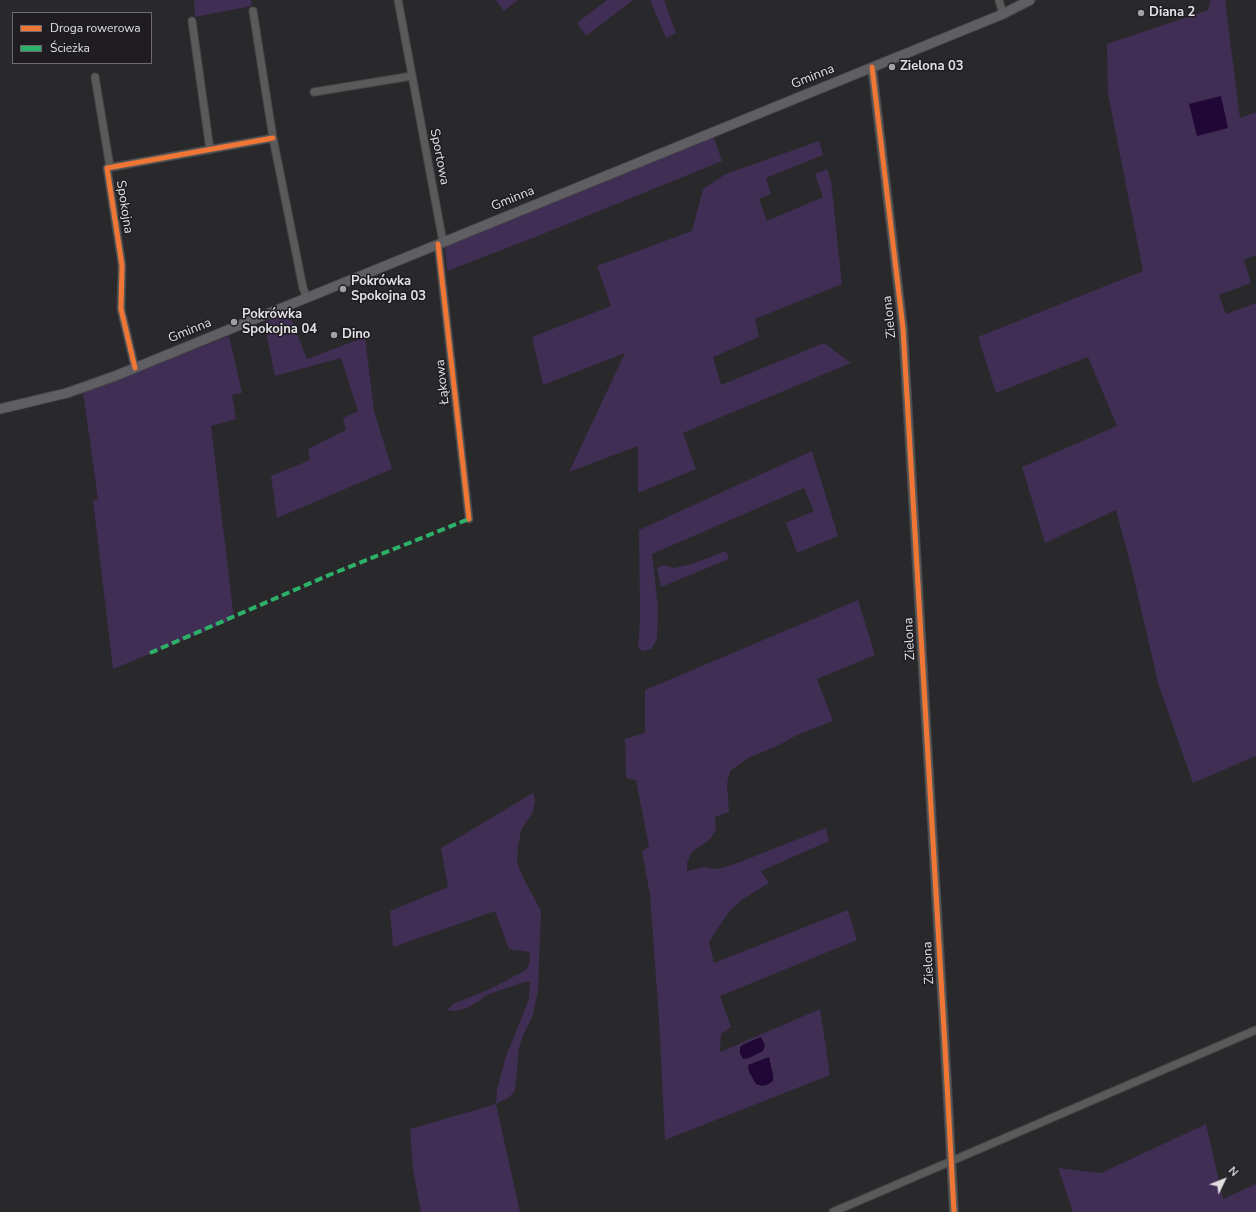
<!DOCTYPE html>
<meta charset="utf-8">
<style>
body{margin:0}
#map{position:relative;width:1256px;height:1212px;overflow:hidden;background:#29282a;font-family:"Nunito Sans",sans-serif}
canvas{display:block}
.legend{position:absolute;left:12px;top:12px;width:140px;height:52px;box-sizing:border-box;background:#1f1d21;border:1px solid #6d6b6f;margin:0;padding:5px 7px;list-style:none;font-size:12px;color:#e1e0e3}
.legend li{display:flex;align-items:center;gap:8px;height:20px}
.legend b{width:20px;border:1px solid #6d6b6f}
.north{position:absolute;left:1204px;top:1160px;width:40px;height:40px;-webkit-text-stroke:3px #1f1d21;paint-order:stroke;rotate:47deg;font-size:11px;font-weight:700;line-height:16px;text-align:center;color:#e1e0e3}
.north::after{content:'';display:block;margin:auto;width:14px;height:18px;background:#e1e0e3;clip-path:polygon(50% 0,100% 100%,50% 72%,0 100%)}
</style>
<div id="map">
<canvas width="1256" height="1212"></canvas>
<ul class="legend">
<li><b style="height:5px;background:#f07635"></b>Droga rowerowa</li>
<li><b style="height:5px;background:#2db169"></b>Ścieżka</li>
</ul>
<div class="north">N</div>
</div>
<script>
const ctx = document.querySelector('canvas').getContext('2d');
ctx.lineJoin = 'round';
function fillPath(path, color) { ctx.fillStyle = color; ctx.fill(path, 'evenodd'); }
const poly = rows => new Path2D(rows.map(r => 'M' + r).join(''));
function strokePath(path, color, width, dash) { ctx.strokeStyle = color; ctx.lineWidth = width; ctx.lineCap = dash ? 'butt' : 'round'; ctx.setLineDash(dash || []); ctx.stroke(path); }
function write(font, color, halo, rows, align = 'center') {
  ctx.font = font + ' "Nunito Sans",sans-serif'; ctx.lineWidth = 3; ctx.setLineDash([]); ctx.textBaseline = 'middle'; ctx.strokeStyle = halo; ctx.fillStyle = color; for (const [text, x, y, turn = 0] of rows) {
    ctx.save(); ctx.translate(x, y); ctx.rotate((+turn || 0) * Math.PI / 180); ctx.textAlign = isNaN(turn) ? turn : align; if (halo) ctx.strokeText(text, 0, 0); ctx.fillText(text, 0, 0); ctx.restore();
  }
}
const green = poly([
 [194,0,251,0,252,6,195,17],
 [496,0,518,0,504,11],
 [607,0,633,0,586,36,577,23],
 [650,0,664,0,676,33,666,38],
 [1210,0,1225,0,1240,118,1256,112,1256,255,1244,260,1251,283,1219,295,1226,314,1256,303,1256,756,1193,783,1158,683,1132,570,1116,510,1045,543,1022,467,1117,426,1088,357,996,393,978,337,1143,271,1108,94,1107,44,1208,10],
 [713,135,722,161,538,236,447,271,445,246],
 [819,141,823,155,766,178,771,194,759,199,767,221,823,197,815,174,827,169,831,181,842,284,755,319,759,337,713,357,721,385,824,343,851,363,683,433,696,469,638,493,638,446,569,472,625,353,543,385,532,337,611,306,597,266,692,231,703,189,726,174],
 [288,311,307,359,365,337,374,411,392,469,277,518,271,476,310,460,308,449,346,430,343,418,358,411,341,358,275,376,264,322],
 [229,336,242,393,232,395,236,419,211,426,234,619,113,669,93,501,98,499,83,392],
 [812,451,838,536,797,553,786,523,814,511,804,488,652,554,658,607,657,639,651,649,644,651,638,648,640,621,639,530],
 [726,551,729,559,661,587,657,568,664,565,674,568,692,564],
 [858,600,875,655,817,679,833,721,799,734,777,746,748,758,730,771,727,784,729,812,715,817,716,831,709,840,692,852,687,863,687,871,704,867,717,869,735,864,826,828,829,841,761,871,769,883,740,901,728,913,709,942,714,963,848,910,857,940,720,996,731,1027,721,1034,720,1052,820,1009,830,1075,665,1140,659,1020,650,895,642,851,649,847,636,780,626,778,625,739,645,733,645,690],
 [533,793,535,800,533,812,521,830,518,848,517,863,523,877,541,911,538,990,533,1015,522,1038,519,1048,515,1091,507,1099,496,1104,520,1212,421,1212,413,1170,410,1129,496,1104,497,1090,506,1056,529,999,530,982,525,982,495,992,485,996,479,1001,467,1008,455,1011,447,1010,453,1004,492,988,526,970,530,962,529,952,509,949,495,911,393,947,390,911,448,887,441,848],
 [1206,1124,1223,1199,1256,1184,1256,1212,1073,1212,1058,1168,1101,1173]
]);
const water = poly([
 [1221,96,1228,128,1197,136,1189,104],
 [761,1037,765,1046,763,1051,749,1058,743,1059,740,1053,740,1047,744,1044],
 [769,1057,773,1075,773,1081,767,1085,762,1086,756,1084,749,1072,748,1065]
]);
const minor = poly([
 [398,0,443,242],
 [999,0,1003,14],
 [253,11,273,138,303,288,307,297],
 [192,21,210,150],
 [95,77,110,167],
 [314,92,412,76],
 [438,244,469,519],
 [135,368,121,309,122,265,107,168,273,138],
 [833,1212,1256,1030]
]);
const tertiary = poly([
 [872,67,903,328,945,1047,954,1212]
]);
const secondary = poly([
 [0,409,67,393,115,376,1003,14,1030,0]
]);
const quiet = poly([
 [150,653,329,575,469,519]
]);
const cycleway = poly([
 [872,67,903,328,945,1047,954,1212],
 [438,244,469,519],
 [135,368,121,309,122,265,107,168,273,138]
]);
const markers = [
 [1141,13,4,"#a1a0a2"],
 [892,67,4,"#a1a0a2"],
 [343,289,4,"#a1a0a2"],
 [234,322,4,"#a1a0a2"],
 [334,335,4,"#a1a0a2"]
];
const poiNames = [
 ["Diana 2",1149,13],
 ["Zielona 03",900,67],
 ["Pokrówka",351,282],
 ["Spokojna 03",351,297],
 ["Pokrówka",242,315],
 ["Spokojna 04",242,330],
 ["Dino",342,335]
];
const streetNames = [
 ["Gminna",813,77,-22],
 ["Sportowa",439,157,79],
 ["Gminna",513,199,-22],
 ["Spokojna",124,207,81],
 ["Zielona",890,317,-96],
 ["Gminna",190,331,-22],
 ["Łąkowa",443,382,-96],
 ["Zielona",910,639,-93],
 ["Zielona",929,963,-93]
];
fillPath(green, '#412e55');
fillPath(water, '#210735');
strokePath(minor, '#474649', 9);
strokePath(tertiary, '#474649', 10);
strokePath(secondary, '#474649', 11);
strokePath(minor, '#5a5a5b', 7);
strokePath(tertiary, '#5a5a5b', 8);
strokePath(secondary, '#5f5e62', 9);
strokePath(quiet, '#2db169', 4, [8, 4]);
strokePath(cycleway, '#f07635', 5);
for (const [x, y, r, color] of markers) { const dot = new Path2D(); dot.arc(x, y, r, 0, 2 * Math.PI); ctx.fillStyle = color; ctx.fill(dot); strokePath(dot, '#1f1d21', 1.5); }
write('bold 13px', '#e1e0e3', '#1f1d21', poiNames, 'left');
write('13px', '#e1e0e3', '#1f1d21', streetNames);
</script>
